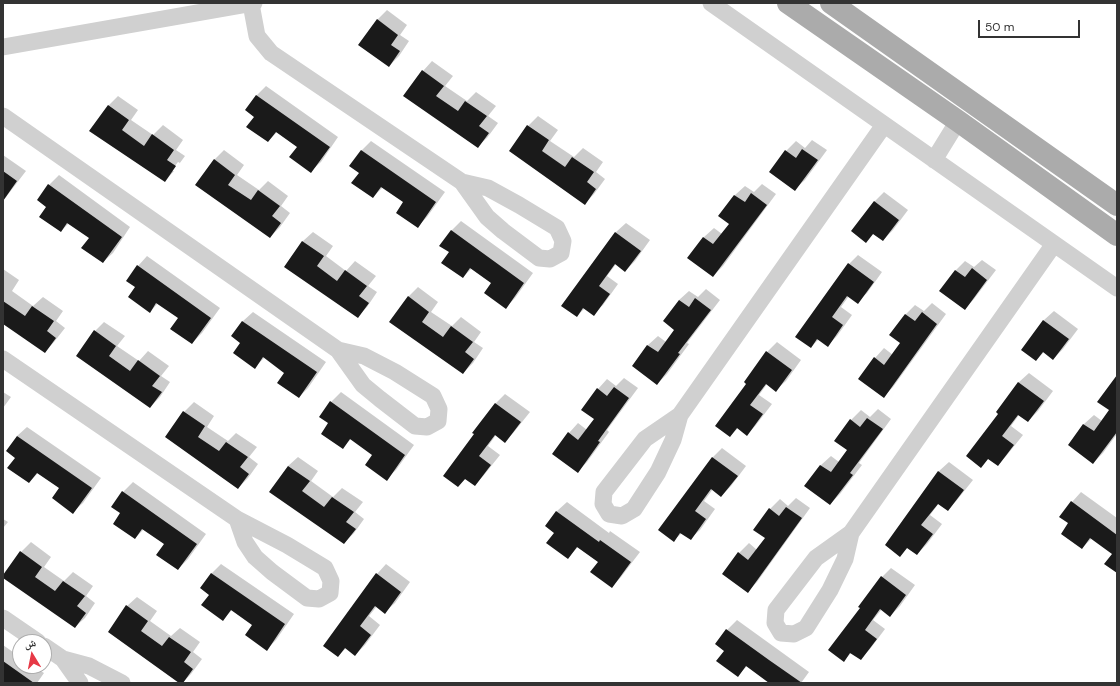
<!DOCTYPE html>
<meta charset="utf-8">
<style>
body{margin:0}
#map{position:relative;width:1120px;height:686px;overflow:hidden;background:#fff;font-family:"DM Sans","Noto Naskh Arabic",sans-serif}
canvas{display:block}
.frame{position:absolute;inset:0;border:4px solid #333;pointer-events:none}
.north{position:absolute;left:12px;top:634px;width:40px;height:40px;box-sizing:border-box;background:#fff;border:1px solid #adadad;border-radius:50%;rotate:350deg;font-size:11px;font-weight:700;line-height:16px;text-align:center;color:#333}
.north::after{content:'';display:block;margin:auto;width:14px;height:18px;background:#e63946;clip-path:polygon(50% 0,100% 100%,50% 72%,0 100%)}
.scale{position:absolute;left:978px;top:20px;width:102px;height:18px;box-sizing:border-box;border:2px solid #333;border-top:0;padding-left:5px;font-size:12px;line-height:14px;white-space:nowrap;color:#333;-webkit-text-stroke:3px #fff;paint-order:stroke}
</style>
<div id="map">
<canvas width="1120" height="686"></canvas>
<div class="frame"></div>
<div class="north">ش</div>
<div class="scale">50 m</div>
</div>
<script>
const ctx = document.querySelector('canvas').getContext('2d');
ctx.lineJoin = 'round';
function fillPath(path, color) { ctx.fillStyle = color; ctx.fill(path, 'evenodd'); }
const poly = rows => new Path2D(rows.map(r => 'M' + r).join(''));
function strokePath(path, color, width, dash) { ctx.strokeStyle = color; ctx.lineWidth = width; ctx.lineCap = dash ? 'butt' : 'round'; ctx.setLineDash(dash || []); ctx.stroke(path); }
const shadow = poly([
 [387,10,407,25,400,35,409,41,399,56,389,66,377,20],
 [432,61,453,76,445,86,467,101,476,92,496,106,488,116,498,123,487,138,477,147,405,96,423,71],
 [266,86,338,137,321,162,311,171,298,147,277,132,268,141,255,116,246,110,257,95],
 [118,96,138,110,131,120,153,135,163,125,183,140,176,150,185,156,174,171,165,181,91,130,109,105],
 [178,162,180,163,174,171,171,171],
 [538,116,558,130,550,141,574,157,583,148,603,162,596,172,605,179,594,194,585,203,510,151,528,126],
 [812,140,827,150,805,180,795,189,786,151,796,141,805,148],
 [371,141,445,192,427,217,417,227,405,202,383,187,373,197,360,172,361,151],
 [224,150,244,165,237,175,259,190,268,181,288,196,281,206,290,213,280,227,270,237,196,185,214,160],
 [3,155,26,171,3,201],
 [59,175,130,227,113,253,103,262,90,237,69,223,61,231,48,206,49,185],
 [762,184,776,194,723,266,713,276,689,258,704,237,714,228,722,234,730,224,720,216,735,195,745,186,754,192],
 [884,192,908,210,893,230,883,240,874,233,866,241,874,202],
 [461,221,533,273,515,298,506,307,493,283,472,268,463,277,450,252,451,231],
 [626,223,650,240,635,261,625,271,616,264,607,276,618,284,603,305,593,314,585,308,577,316,563,305,616,232],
 [313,232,333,246,326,256,346,271,355,261,376,276,368,286,377,292,367,307,357,317,285,266,303,241],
 [858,255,882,272,867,293,857,302,849,296,841,307,852,315,837,336,828,345,819,339,811,347,849,264],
 [147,256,220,308,202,333,192,343,179,318,158,303,150,312,137,287,138,266],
 [982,260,996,270,974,299,965,309,941,291,956,270,965,261,974,267],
 [3,269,19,280,12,291,33,306,43,297,63,311,56,321,65,328,54,342,45,352,3,323],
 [418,287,438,302,431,312,452,326,461,317,481,332,474,342,483,348,473,363,463,373,390,322,408,297],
 [706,289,720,300,687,343,689,344,667,374,657,384,633,366,648,345,658,336,666,342,676,329,679,300,689,291,698,297],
 [932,303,946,314,893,387,884,396,875,358,884,348,893,355,901,343,891,335,906,314,915,305,924,311],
 [1054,311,1078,329,1063,349,1053,359,1044,352,1036,360,1022,350,1044,320],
 [253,312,326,362,308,388,299,397,286,372,265,357,255,367,242,343,233,336,243,321],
 [104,322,125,336,117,346,139,361,148,351,169,366,161,376,170,382,160,397,150,407,77,356,95,331],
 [777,342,801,360,786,381,776,390,767,384,759,395,772,404,756,425,747,435,738,428,730,436,748,383,767,352],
 [1029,373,1053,391,1038,411,1028,421,1019,415,1011,426,1023,435,1007,455,998,465,989,458,981,466,999,413,997,412,1019,382],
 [624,378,638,388,607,430,609,432,587,462,578,471,569,433,578,423,587,430,595,419,598,389,607,379,616,386],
 [1117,378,1117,434,1103,453,1093,463,1069,445,1084,424,1094,415,1102,421,1110,410],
 [3,392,11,397,3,408],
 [341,392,414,445,396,470,386,479,373,455,351,439,343,447,330,423,321,417,331,402],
 [505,394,530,412,514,432,505,442,496,435,488,446,500,455,484,475,475,485,466,478,458,486,475,434,474,433,496,403],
 [194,402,214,416,207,427,228,441,236,433,257,447,249,457,258,464,248,478,238,488,166,437,184,412],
 [878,409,891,419,859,463,862,465,840,494,830,504,806,486,821,465,831,456,839,462,848,450,836,440,851,420,861,410,870,417],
 [27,427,101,478,83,503,73,512,60,488,38,473,29,482,16,458,17,436],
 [722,448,746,466,731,486,721,496,713,489,704,501,715,509,700,530,690,539,682,533,674,540,660,530,713,457],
 [298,457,318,471,311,481,333,497,342,488,363,502,355,512,364,519,354,533,344,543,271,491,288,466],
 [949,462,973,480,957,500,948,510,939,503,930,515,942,524,927,544,917,554,908,547,900,555,886,545,939,471],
 [133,482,206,534,188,559,178,569,165,544,144,529,135,538,122,513,123,492],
 [1081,492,1117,518,1117,572,1113,553,1092,538,1082,548,1072,502],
 [796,498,810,508,757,582,748,591,739,553,749,543,757,550,766,538,770,509,780,499,788,506],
 [567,502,609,533,610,531,640,552,621,577,612,587,599,562,578,547,568,557,555,532,546,526,557,511],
 [3,519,8,522,3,528],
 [31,542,51,557,44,567,64,581,73,572,93,586,86,596,95,603,85,618,75,627,3,577,21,552],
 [221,564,294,614,276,640,267,649,254,625,232,610,223,619,210,595,211,574],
 [386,564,410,582,395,603,385,612,377,606,369,616,380,625,365,645,355,655,346,648,338,656,377,574],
 [891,568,915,585,900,606,890,616,882,609,873,620,885,629,870,649,860,659,852,652,844,660,861,608,882,577],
 [137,597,157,611,150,621,171,636,180,628,200,642,193,652,202,659,191,674,182,683,109,631,127,606],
 [737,620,809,672,801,683,767,683,769,681,747,666,737,676,725,651,716,644,727,630],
 [3,645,20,657,20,666,33,666,44,673,37,683,3,683]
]);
const building = poly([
 [377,19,398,35,391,45,400,51,389,67,358,45],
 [422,70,444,86,436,96,458,111,465,101,487,116,479,126,489,133,478,148,403,96],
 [256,95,330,147,311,173,289,157,297,147,276,132,268,142,246,127,254,117,245,110],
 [108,105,129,120,122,130,144,146,152,134,174,150,167,160,176,166,165,182,89,131],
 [527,125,549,140,542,151,565,167,572,157,594,172,587,182,596,189,585,205,509,151],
 [802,149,818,160,795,191,769,172,785,150,796,158],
 [361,150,436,202,418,228,396,213,403,202,381,187,373,198,351,183,359,173,349,166],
 [214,159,235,175,228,185,251,200,258,190,280,206,272,216,281,223,270,238,195,185],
 [3,171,17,181,3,201],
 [48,184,122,237,103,263,81,248,89,238,67,223,61,232,39,217,46,207,37,200],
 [751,193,767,205,713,277,687,258,703,237,713,244,729,224,718,216,734,195,745,202],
 [874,201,899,220,883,241,873,234,866,243,851,231],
 [451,230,524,283,506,309,484,293,491,283,470,268,463,278,441,263,449,252,439,246],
 [615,232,641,251,625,272,615,264,599,286,610,294,594,316,583,308,577,317,561,306],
 [302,241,324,256,317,266,337,281,345,270,367,286,359,296,369,303,358,318,284,267],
 [848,263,874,282,858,304,847,296,832,317,843,325,828,347,817,339,811,348,795,337],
 [137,265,211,318,192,344,170,329,178,318,156,303,150,313,128,297,135,287,126,281],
 [972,268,987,280,965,310,939,291,955,270,965,277],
 [408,296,429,312,422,322,443,337,451,326,473,342,465,352,474,359,463,374,389,322],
 [695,298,711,310,678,353,680,354,657,385,632,366,647,345,658,352,674,330,663,321,679,300,689,307],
 [3,301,25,316,32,306,54,321,47,331,56,338,45,353,3,324],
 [922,312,937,324,884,398,858,379,874,357,884,365,900,343,889,335,905,314,915,321],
 [1043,320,1069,339,1053,360,1043,352,1036,361,1021,350],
 [242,321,317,372,299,398,277,383,284,373,263,357,255,369,233,353,240,343,231,336],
 [94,330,116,346,109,356,130,371,138,360,160,376,152,386,162,392,150,408,76,356],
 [766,351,792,370,776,392,766,384,750,405,763,414,747,436,737,428,730,437,715,426,746,384,744,382],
 [1117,375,1117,432,1093,464,1068,445,1083,424,1094,431,1109,410,1097,402],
 [1018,382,1044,401,1028,422,1018,415,1002,436,1014,445,998,466,988,459,981,468,966,456,998,414,996,412],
 [614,387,629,398,598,441,600,442,578,473,552,454,568,432,578,440,594,419,581,410,597,388,607,396],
 [330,401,405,455,387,481,365,465,372,455,350,439,343,449,321,434,328,423,319,417],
 [495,403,521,422,505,443,495,435,479,456,491,465,475,486,465,479,458,487,443,476,474,434,472,433],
 [183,411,205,426,198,437,219,451,226,442,248,457,240,467,249,474,238,489,165,437],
 [867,418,883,429,850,473,853,475,830,505,804,486,820,465,831,472,847,450,834,441,850,419,860,427],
 [17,436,92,488,73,514,52,498,59,488,37,473,29,483,7,468,15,458,6,451],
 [712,457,738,476,721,497,711,489,695,511,706,519,691,540,680,533,674,542,658,530],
 [288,466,310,481,302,491,324,507,332,497,354,512,346,522,356,529,344,544,269,492],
 [938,471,964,490,948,511,938,504,921,525,933,534,917,555,907,548,900,557,885,545],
 [122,491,197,544,178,570,156,555,164,544,142,529,135,539,113,524,120,513,111,507],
 [1071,501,1117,535,1117,573,1104,564,1112,554,1090,538,1082,549,1061,534,1068,523,1059,517],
 [786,507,802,518,748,593,722,574,738,552,748,560,765,538,753,530,769,508,779,516],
 [556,511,599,542,600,540,631,562,612,588,590,572,598,562,577,547,568,559,546,543,554,533,545,526],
 [20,551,42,567,35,577,55,591,63,581,85,596,77,606,86,613,75,628,3,578,3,575],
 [211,573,285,624,267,651,245,635,252,625,231,610,223,621,201,605,209,595,200,588],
 [376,573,401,592,385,614,375,606,360,626,371,635,355,656,345,648,338,657,323,646],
 [881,576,906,595,890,617,880,609,865,630,877,639,861,660,850,653,844,662,828,650,860,608,858,607],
 [126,605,148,621,141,631,162,646,169,637,191,652,184,662,193,669,183,683,179,683,108,632],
 [726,629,769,660,802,683,769,683,746,666,738,677,716,661,724,651,715,644],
 [3,661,34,683,3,683]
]);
const minor = poly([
 [711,3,1117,288],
 [251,4,257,36,271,53,462,182,488,188,519,205,557,228,563,241,561,253,550,259,539,258,503,231,487,217,462,182],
 [3,47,254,3],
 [3,116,338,350,363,385,380,399,415,426,427,427,438,421,439,409,433,396,395,372,364,356,338,350],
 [934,160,958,121],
 [3,359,237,519,287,545,325,568,331,581,330,593,319,599,307,598,272,572,255,557,245,542,237,519],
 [680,415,673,440,658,472,634,509,622,516,609,514,603,504,604,492,645,439,680,415,884,125],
 [851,533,845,559,830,590,806,628,794,634,781,633,775,623,776,610,816,558,851,533,1054,244],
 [3,618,38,642],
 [44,646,63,659,80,683],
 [63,659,89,666,122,683]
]);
const major = poly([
 [788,3,958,121,1117,235],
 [831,3,1117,205]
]);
fillPath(shadow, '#0003');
fillPath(building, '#1a1a1a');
strokePath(minor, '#d0d0d0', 17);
strokePath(major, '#ababab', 22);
</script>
